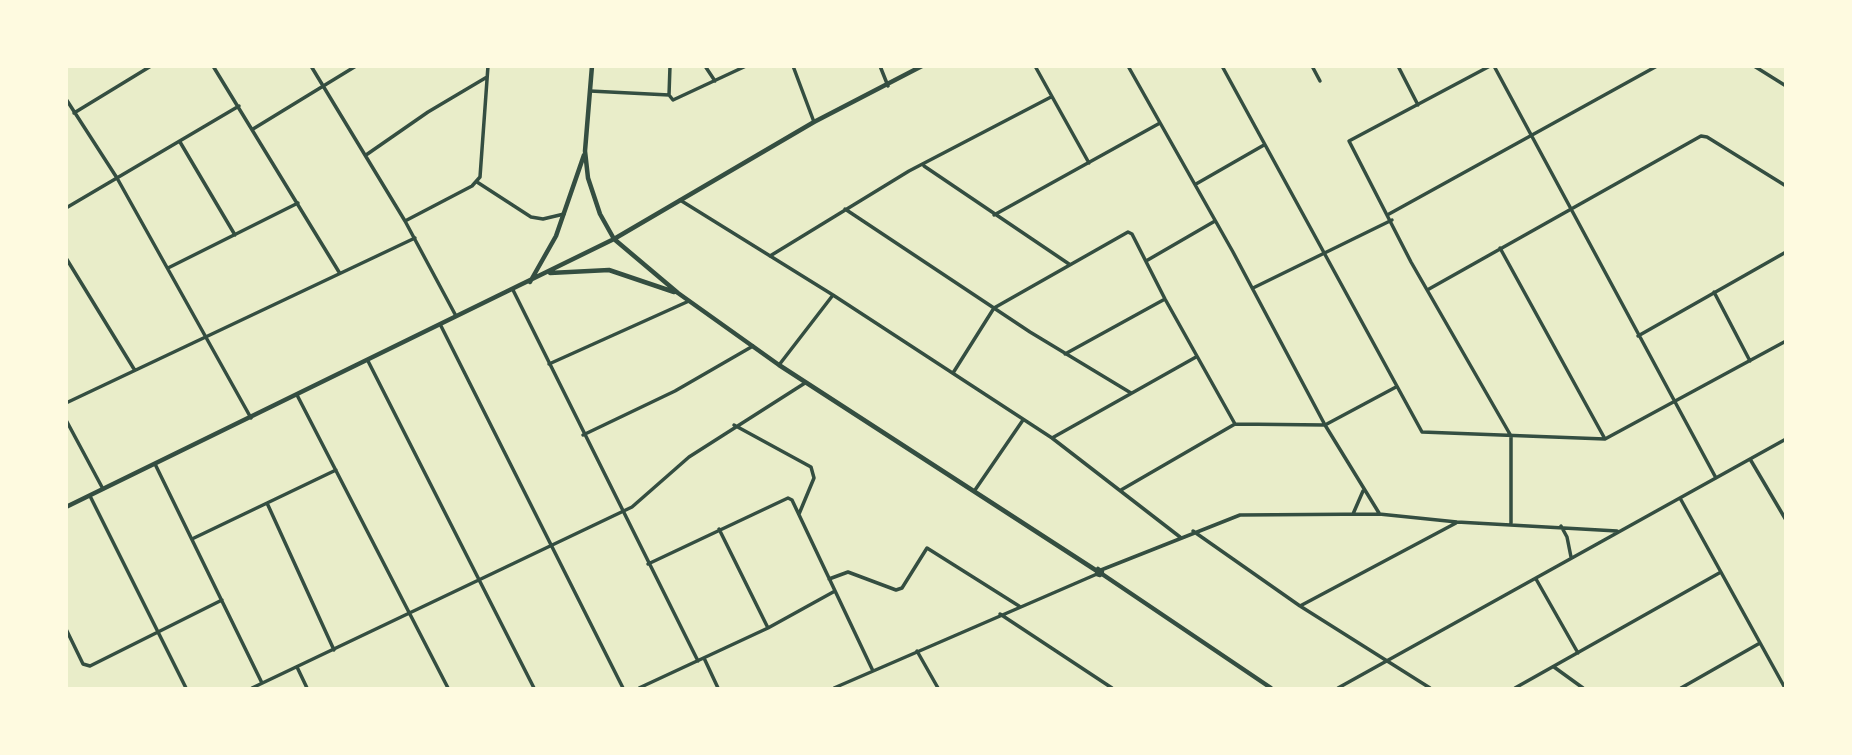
<!DOCTYPE html>
<style>
body{margin:0}
#map{position:relative;width:1852px;height:755px;overflow:hidden;background:#e9edc9;font-family:Montserrat,sans-serif}
canvas{display:block}
.frame{position:absolute;inset:0;border:68px solid #fefae0;pointer-events:none}
</style>
<div id="map">
<canvas width="1852" height="755"></canvas>
<div class="frame"></div>
</div>
<script>
const ctx = document.querySelector('canvas').getContext('2d');
ctx.lineJoin = 'round';
const poly = rows => new Path2D(rows.map(r => 'M' + r).join(''));
function strokePath(path, color, width, dash) { ctx.strokeStyle = color; ctx.lineWidth = width; ctx.lineCap = dash ? 'butt' : 'round'; ctx.setLineDash(dash || []); ctx.stroke(path); }
const minor = poly([
 [213,66,339,272],
 [311,66,405,221,456,316],
 [670,66,669,95,673,100,746,66],
 [705,66,715,81],
 [793,66,814,122],
 [880,66,888,86],
 [1035,66,1089,163],
 [1128,66,1233,252,1325,425,1379,513],
 [1222,66,1422,432,1605,439,1786,341],
 [1312,66,1320,81],
 [1398,66,1418,105],
 [1490,66,1349,141,1411,262,1511,436,1511,523],
 [1494,66,1716,478],
 [1754,66,1786,86],
 [590,91,669,95],
 [66,99,117,178,251,418],
 [74,113,151,66],
 [253,129,356,66],
 [180,142,235,235],
 [366,155,428,112,487,77],
 [924,166,1069,264],
 [477,182,531,217,543,219,564,214],
 [1196,184,1264,145],
 [680,200,833,295,1052,438,1180,537],
 [66,208,239,106],
 [845,209,1030,332,1131,393],
 [1389,214,1657,66],
 [994,215,1160,123],
 [405,221,472,186,480,177,488,66],
 [1500,248,1605,439],
 [770,256,909,171,1051,97],
 [66,258,134,369],
 [1146,261,1215,221],
 [168,268,298,203],
 [1253,288,1392,220],
 [1429,289,1701,136,1707,137,1786,186],
 [513,290,698,661],
 [1714,292,1750,361],
 [441,326,623,688],
 [1638,336,1786,252],
 [1065,354,1165,299],
 [368,361,534,688],
 [549,364,689,301],
 [779,365,833,295],
 [953,373,994,308,1128,232,1132,234,1165,299,1235,424],
 [297,395,448,688],
 [66,403,415,238],
 [66,420,103,489],
 [734,425,811,467,814,478,799,514],
 [583,435,675,391,753,346],
 [1052,438,1196,357],
 [1750,459,1786,520],
 [155,464,262,683],
 [975,490,1023,420],
 [1121,490,1235,424,1325,425,1396,387],
 [90,496,186,688],
 [1680,498,1785,688],
 [267,503,334,650],
 [1353,514,1363,491],
 [1561,526,1567,537,1571,557],
 [719,529,768,628],
 [1193,531,1300,606,1430,688],
 [194,538,336,470],
 [648,564,788,498,792,500,873,671],
 [1101,570,1240,515,1379,514,1457,522,1617,531],
 [829,579,848,572,896,590,902,588,927,548,1019,606],
 [1536,579,1578,653],
 [1300,606,1456,523],
 [1000,614,1112,688],
 [66,629,83,664,90,666,222,600],
 [917,651,938,688],
 [704,658,718,688],
 [297,667,307,688],
 [1554,667,1583,688],
 [252,688,632,507,689,457,805,383],
 [639,688,768,628,835,591],
 [834,688,1097,574],
 [1338,688,1786,439],
 [1515,688,1721,572],
 [1681,688,1760,643]
]);
const tertiary = poly([
 [592,66,585,151,588,178,600,214,614,239,678,293,779,365,1097,571],
 [550,273,609,270,674,292],
 [530,282,556,236,584,155],
 [66,507,614,239,814,122,922,66],
 [1098,569,1102,572,1100,575,1097,574,1098,569],
 [1102,574,1271,688]
]);
strokePath(minor, '#344e41', 3.5);
strokePath(tertiary, '#344e41', 4.5);
</script>
